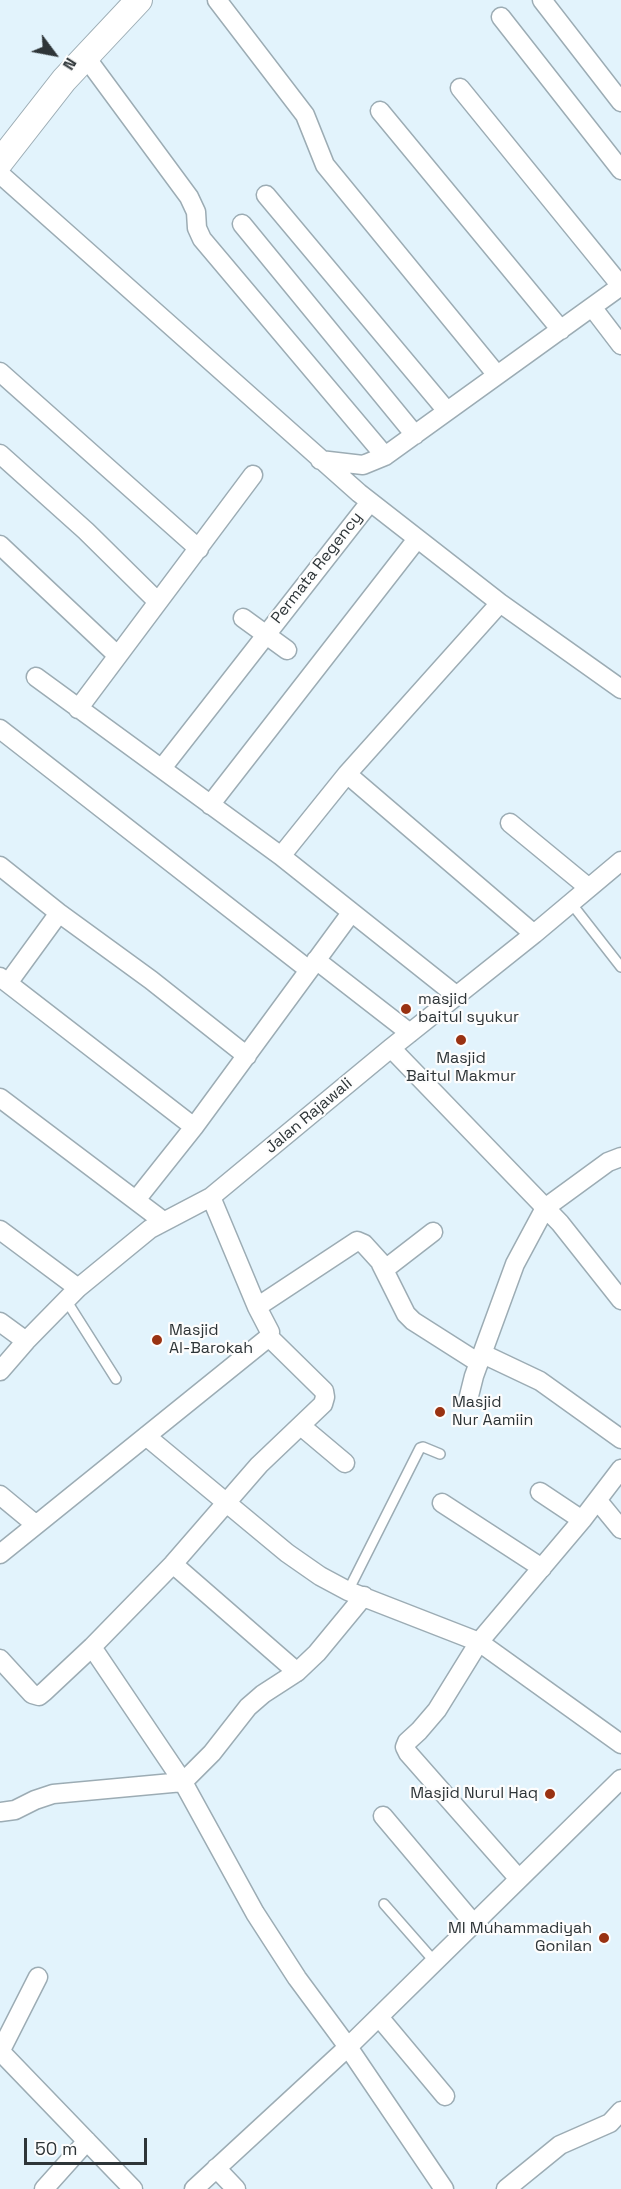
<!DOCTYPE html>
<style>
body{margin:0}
#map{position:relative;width:621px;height:2189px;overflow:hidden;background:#e2f3fc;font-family:"Space Grotesk",sans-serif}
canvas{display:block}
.north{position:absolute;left:24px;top:24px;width:60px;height:60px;-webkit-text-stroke:4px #fdfdfd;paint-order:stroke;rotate:122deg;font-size:16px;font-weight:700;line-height:24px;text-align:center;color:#2e3538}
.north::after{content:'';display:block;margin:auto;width:21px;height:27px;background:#2e3538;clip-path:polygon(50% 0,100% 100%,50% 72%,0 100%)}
.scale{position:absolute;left:24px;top:2138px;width:123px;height:27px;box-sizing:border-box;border:3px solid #2e3538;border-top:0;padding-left:8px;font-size:18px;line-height:21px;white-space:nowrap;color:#2e3538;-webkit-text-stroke:4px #fdfdfd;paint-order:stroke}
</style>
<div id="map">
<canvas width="621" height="2189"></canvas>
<div class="north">N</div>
<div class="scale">50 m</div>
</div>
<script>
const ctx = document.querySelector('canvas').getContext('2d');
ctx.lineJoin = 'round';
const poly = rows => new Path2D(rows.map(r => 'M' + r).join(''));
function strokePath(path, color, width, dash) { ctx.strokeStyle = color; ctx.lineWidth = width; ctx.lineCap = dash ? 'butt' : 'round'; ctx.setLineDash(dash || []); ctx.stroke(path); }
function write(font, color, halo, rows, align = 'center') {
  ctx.font = font + ' "Space Grotesk",sans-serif'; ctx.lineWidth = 4.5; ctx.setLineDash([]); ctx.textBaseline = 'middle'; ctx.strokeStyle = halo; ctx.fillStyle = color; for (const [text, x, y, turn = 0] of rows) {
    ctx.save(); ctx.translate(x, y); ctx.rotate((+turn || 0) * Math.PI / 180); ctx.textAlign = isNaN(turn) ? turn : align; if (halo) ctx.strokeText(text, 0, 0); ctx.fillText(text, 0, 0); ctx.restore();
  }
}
const lane = poly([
 [571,903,621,967],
 [66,1300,116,1379],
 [348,1591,420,1448,423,1447,440,1454],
 [384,1904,435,1962]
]);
const street = poly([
 [217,0,305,115,325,165,497,375],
 [542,0,621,102],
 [501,17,621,170],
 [85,56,189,197,196,212,197,228,202,239,385,456],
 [460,88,621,286],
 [380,111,561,330],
 [0,174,359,493,500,603,621,689],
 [266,195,447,411],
 [242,224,415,435],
 [592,307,621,345],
 [0,372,199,549],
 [0,454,86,531,158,602],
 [320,460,363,465,385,456,621,286],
 [0,545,117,655],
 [243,618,287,650],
 [36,677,281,856,347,774,500,603],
 [78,709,253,475],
 [0,729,309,970],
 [166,763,370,502],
 [347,774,534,934],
 [210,805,417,539],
 [510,823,589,888],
 [281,856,457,996],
 [0,866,59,913,151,980,247,1056],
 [316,960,410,1033],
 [0,977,194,1127],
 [8,983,59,913],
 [391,1048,560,1223,621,1300],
 [0,1098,163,1221],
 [136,1200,194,1127,351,913],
 [0,1230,78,1288],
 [381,1264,406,1314,413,1321,479,1363],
 [257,1307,357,1241,364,1244,384,1266,389,1266,433,1232],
 [0,1322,26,1341],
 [483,1354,540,1381,621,1439],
 [0,1371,26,1341,78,1288,150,1229,211,1197,391,1048,534,934,621,861],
 [469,1396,474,1376,515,1264,545,1208,608,1162,621,1157],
 [301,1426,345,1463],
 [146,1436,287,1553,320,1576,348,1591,479,1642,621,1744],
 [540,1492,582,1520],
 [0,1495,35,1524],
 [598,1501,621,1529],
 [442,1503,542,1568],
 [0,1554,269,1337],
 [173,1564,297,1672],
 [92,1647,183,1782,255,1913,297,1978,348,2047,444,2189],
 [0,1659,32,1694,39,1696,44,1692,92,1647,173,1564,259,1465,323,1404,325,1397,324,1391,269,1337,270,1332,257,1307,211,1197],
 [0,1812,15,1810,35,1800,53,1794,183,1782,212,1753,248,1707,263,1694,297,1672,317,1653,364,1596],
 [383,1816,474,1924],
 [519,1879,408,1753,405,1747,407,1742,419,1731,437,1710,479,1642,582,1520,621,1469],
 [379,2017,445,2096],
 [0,2051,133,2189],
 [0,2052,38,1977],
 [216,2168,236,2189],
 [44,2189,87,2141],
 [194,2189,348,2047,621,1779],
 [506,2189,560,2145,610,2123,621,2111]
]);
const secondary = poly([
 [0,162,64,80,139,0]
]);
const markers = [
 [406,1009,6,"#993212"],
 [461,1040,6,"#993212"],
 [157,1340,6,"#993212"],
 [440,1412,6,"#993212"],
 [550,1794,6,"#993212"],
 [604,1938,6,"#993212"]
];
const streetNames = [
 ["Permata Regency",317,568,-52],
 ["Jalan Rajawali",309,1116,-40]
];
const poiNames = [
 ["masjid",418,1000],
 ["baitul syukur",418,1018],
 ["Masjid",461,1059,"center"],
 ["Baitul Makmur",461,1077,"center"],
 ["Masjid",169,1331],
 ["Al-Barokah",169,1349],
 ["Masjid",452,1403],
 ["Nur Aamiin",452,1421],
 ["Masjid Nurul Haq",538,1794,"right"],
 ["MI Muhammadiyah",592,1929,"right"],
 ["Gonilan",592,1947,"right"]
];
strokePath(lane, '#9cacb4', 12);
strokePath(street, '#9cacb4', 21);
strokePath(secondary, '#9cacb4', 28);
strokePath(lane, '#fff', 9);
strokePath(street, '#fff', 18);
strokePath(secondary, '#fff', 26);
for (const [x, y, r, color] of markers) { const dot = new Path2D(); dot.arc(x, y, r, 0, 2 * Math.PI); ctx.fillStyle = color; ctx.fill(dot); strokePath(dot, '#fdfdfd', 2); }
write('16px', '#2e3538', '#fdfdfd', streetNames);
write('16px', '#2e3538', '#fdfdfd', poiNames, 'left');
</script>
